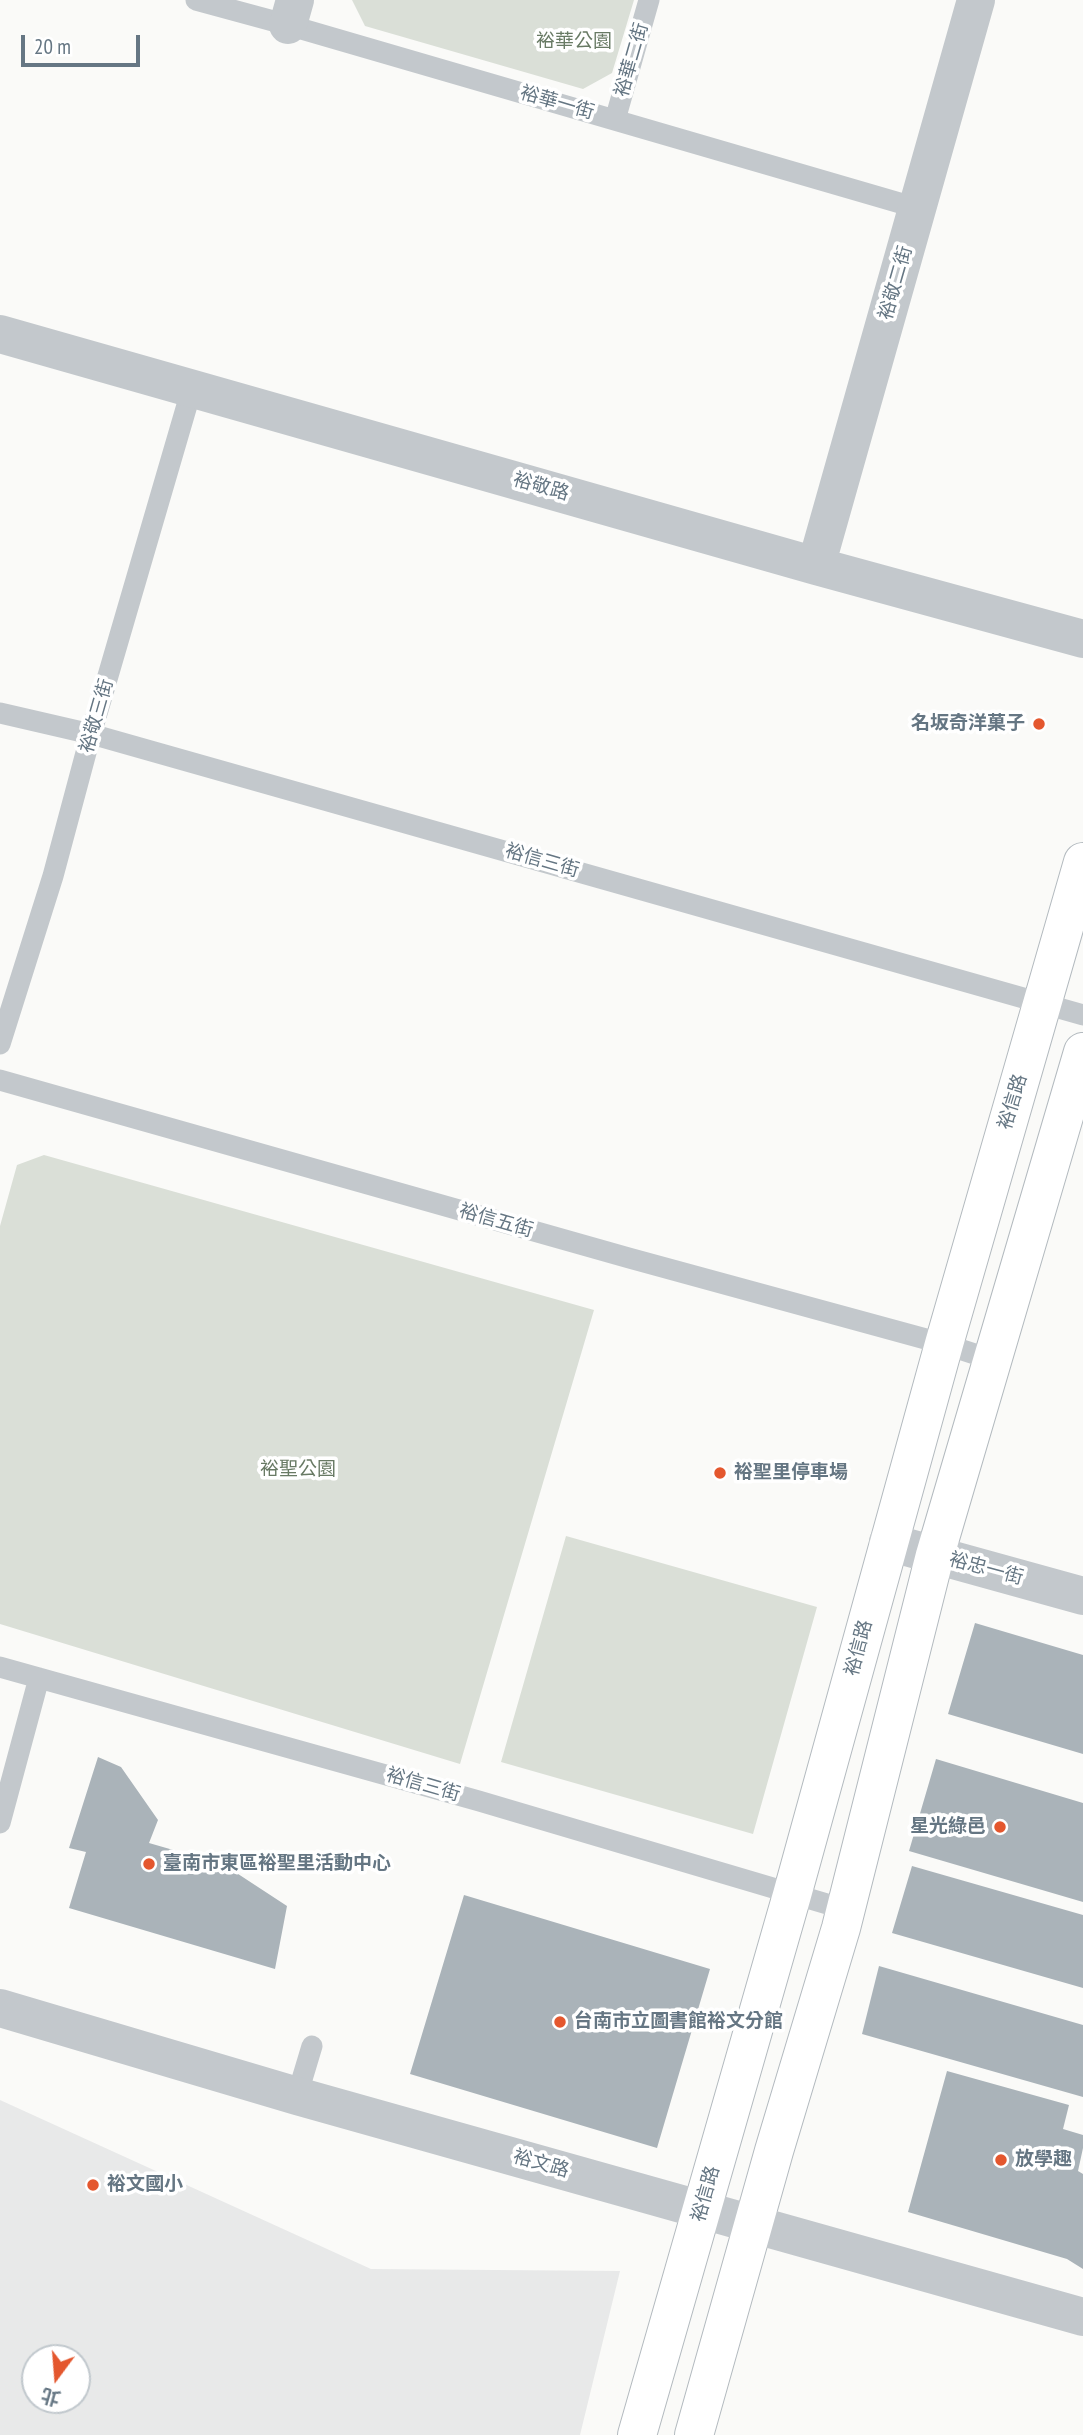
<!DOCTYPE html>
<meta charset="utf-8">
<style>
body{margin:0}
#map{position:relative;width:1083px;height:2435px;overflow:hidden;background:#fafaf8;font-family:"PT Sans Narrow","Noto Sans TC",sans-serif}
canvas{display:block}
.north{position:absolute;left:21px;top:2344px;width:70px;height:70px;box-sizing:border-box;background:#fff;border:2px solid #c1c8cd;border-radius:50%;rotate:196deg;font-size:19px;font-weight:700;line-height:28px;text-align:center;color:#657683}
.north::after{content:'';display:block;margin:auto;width:24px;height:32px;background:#e4572e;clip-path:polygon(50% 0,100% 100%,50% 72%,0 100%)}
.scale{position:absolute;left:21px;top:35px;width:119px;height:32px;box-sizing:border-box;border:4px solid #657683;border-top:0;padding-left:9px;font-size:21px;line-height:24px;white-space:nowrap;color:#657683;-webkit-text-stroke:5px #fff;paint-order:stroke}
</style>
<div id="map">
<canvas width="1083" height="2435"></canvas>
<div class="north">北</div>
<div class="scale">20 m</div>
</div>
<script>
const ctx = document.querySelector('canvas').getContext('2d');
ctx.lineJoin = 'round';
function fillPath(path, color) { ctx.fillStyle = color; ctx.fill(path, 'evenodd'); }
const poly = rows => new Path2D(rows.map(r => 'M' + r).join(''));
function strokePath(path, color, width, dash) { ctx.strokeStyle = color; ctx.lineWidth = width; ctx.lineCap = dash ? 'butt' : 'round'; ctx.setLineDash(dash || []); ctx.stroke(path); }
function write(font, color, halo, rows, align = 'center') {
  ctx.font = font + ' "PT Sans Narrow","Noto Sans TC",sans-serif'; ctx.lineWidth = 7; ctx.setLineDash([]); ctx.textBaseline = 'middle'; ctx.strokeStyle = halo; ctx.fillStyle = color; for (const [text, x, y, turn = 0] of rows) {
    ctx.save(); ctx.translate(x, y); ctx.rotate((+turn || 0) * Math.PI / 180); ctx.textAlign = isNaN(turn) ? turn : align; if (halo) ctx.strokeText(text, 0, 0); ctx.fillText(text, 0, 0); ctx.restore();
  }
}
const built = poly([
 [0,2100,371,2269,620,2271,580,2435,0,2435],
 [35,2358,77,2358,77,2400,35,2400]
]);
const green = poly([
 [352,0,634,0,612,73,583,89,365,26],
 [44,1155,594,1310,460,1764,0,1624,0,1226,17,1165],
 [566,1536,817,1607,753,1834,501,1762]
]);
const building = poly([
 [975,1623,1083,1655,1083,1754,948,1714],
 [98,1757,121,1767,158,1820,149,1843,201,1858,232,1870,287,1906,275,1969,69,1908,86,1852,69,1848],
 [936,1759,1083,1803,1083,1902,909,1851],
 [912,1866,1083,1915,1083,1988,892,1933],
 [464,1895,710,1969,657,2148,410,2074],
 [879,1966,1083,2025,1083,2097,862,2034],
 [947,2071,1069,2105,1063,2129,1083,2135,1083,2148,1078,2171,1083,2174,1083,2269,1067,2259,908,2212]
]);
const lane = poly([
 [196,0,288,25,917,208],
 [615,120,649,0],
 [0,713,91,734,1083,1015],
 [0,1044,53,876,91,734,192,388],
 [0,1080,629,1258,944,1344,993,1360],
 [0,1667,479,1801,844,1909],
 [0,1823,39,1678],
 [297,2096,312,2046]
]);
const street = poly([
 [288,25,295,0],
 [0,334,816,566,1083,639],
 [816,566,976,0],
 [888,1542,1083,1596],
 [0,2008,297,2096,1083,2317]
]);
const secondary = poly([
 [637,2435,792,1895,944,1344,1083,862],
 [694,2435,774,2151,841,1928,935,1555,1083,1052]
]);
const markers = [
 [1039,724,7,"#e4572e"],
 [720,1473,7,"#e4572e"],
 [1000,1827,7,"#e4572e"],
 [149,1864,7,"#e4572e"],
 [560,2022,7,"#e4572e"],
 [1001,2160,7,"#e4572e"],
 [93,2185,7,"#e4572e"]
];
const parkNames = [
 ["裕華公園",574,42],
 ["裕聖公園",298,1470]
];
const streetNames = [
 ["裕華二街",632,60,-74],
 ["裕華一街",557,103,16],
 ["裕敬二街",896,283,-74],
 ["裕敬路",541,487,16],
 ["裕敬三街",97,716,-74],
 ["裕信三街",542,861,16],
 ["裕信路",1013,1102,-73],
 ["裕信五街",496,1221,16],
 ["裕忠一街",986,1569,15],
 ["裕信路",859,1648,-75],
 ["裕信三街",423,1785,16],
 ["裕文路",541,2164,16],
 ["裕信路",706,2194,-74]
];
const poiNames = [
 ["名坂奇洋菓子",1025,724,"right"],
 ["裕聖里停車場",734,1473],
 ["星光綠邑",986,1827,"right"],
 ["臺南市東區裕聖里活動中心",163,1864],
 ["台南市立圖書館裕文分館",574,2022],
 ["放學趣",1015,2160],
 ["裕文國小",107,2185]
];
fillPath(built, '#e8e9e9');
fillPath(green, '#dadfd7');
fillPath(building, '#aab3b9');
strokePath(secondary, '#b3babf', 40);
strokePath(lane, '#c3c8cc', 21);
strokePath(street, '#c3c8cc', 38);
strokePath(secondary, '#fff', 38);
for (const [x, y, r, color] of markers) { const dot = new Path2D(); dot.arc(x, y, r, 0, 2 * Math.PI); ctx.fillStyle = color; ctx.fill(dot); strokePath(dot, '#fff', 2.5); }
write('19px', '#687a64', '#fff', parkNames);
write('19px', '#657683', '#fff', streetNames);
write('bold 19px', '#657683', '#fff', poiNames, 'left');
</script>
